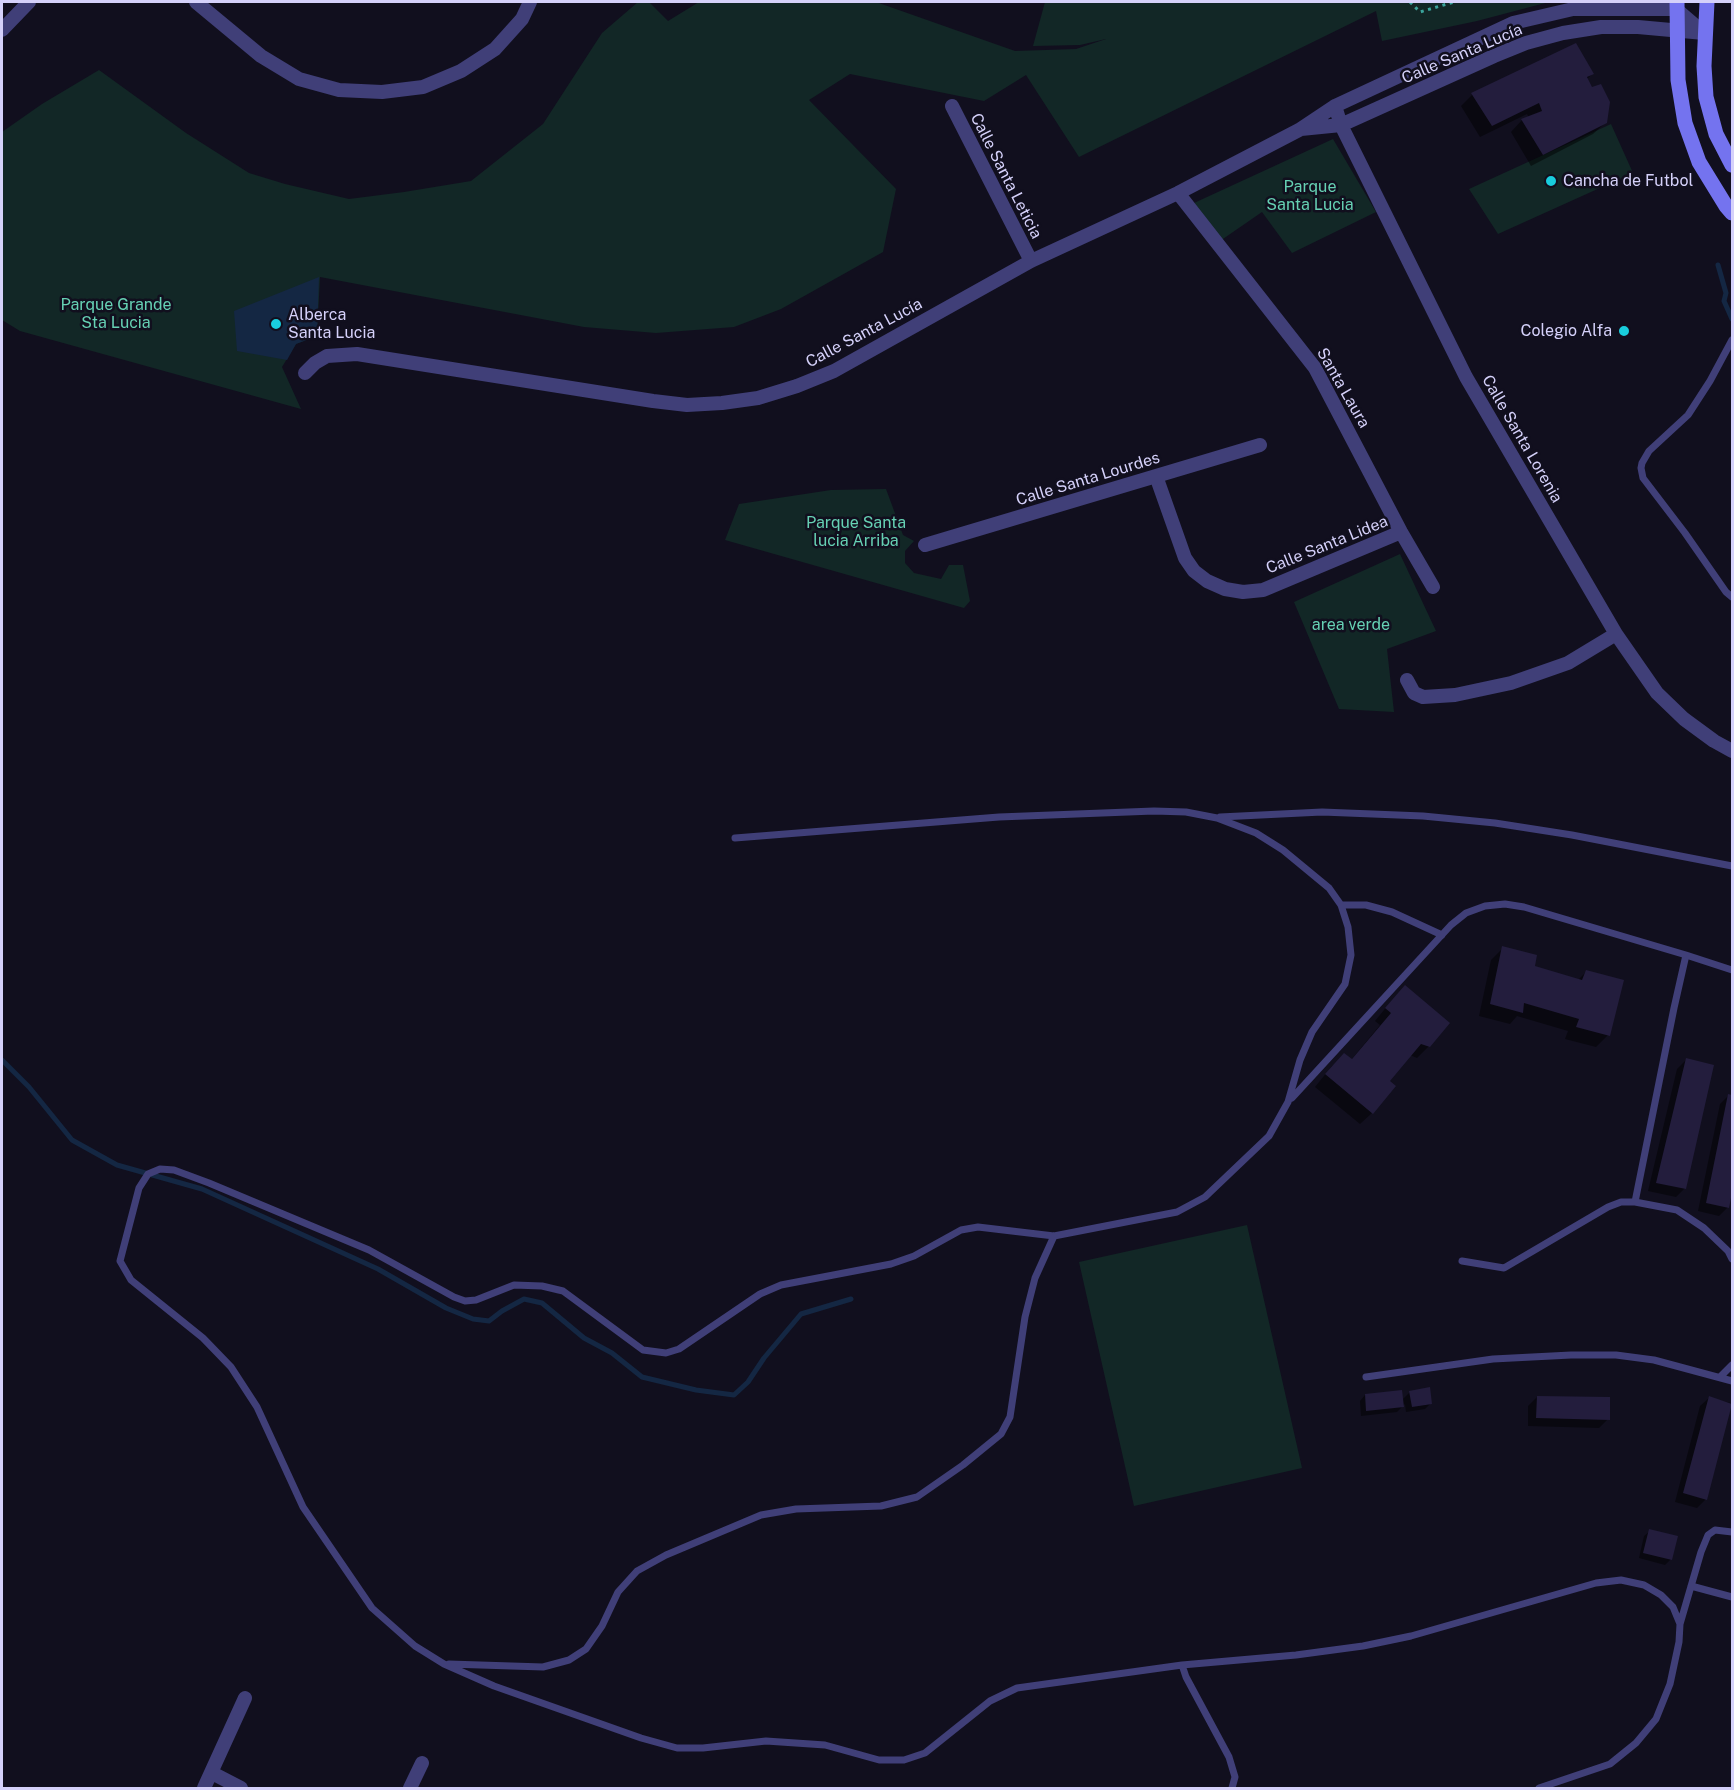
<!DOCTYPE html>
<meta charset="utf-8">
<style>
body{margin:0}
#map{position:relative;width:1734px;height:1790px;overflow:hidden;background:#110f1e;font-family:"Public Sans",sans-serif}
canvas{display:block}
.frame{position:absolute;inset:0;border:3px solid #d5d1fa;pointer-events:none}
</style>
<div id="map">
<canvas width="1734" height="1790"></canvas>
<div class="frame"></div>
</div>
<script>
const ctx = document.querySelector('canvas').getContext('2d');
ctx.lineJoin = 'round';
function fillPath(path, color) { ctx.fillStyle = color; ctx.fill(path, 'evenodd'); }
const poly = rows => new Path2D(rows.map(r => 'M' + r).join(''));
function strokePath(path, color, width, dash) { ctx.strokeStyle = color; ctx.lineWidth = width; ctx.lineCap = dash ? 'butt' : 'round'; ctx.setLineDash(dash || []); ctx.stroke(path); }
function write(font, color, halo, rows, align = 'center') {
  ctx.font = font + ' "Public Sans",sans-serif'; ctx.lineWidth = 5; ctx.setLineDash([]); ctx.textBaseline = 'middle'; ctx.strokeStyle = halo; ctx.fillStyle = color; for (const [text, x, y, turn = 0] of rows) {
    ctx.save(); ctx.translate(x, y); ctx.rotate((+turn || 0) * Math.PI / 180); ctx.textAlign = isNaN(turn) ? turn : align; if (halo) ctx.strokeText(text, 0, 0); ctx.fillText(text, 0, 0); ctx.restore();
  }
}
const green = poly([
 [638,2,649,2,668,21,699,2,876,2,1015,51,1076,49,1106,39,1080,45,1033,46,1045,2,1549,2,1477,21,1382,41,1376,11,1079,157,1026,75,984,101,850,74,809,100,896,189,883,252,781,309,734,327,656,333,584,327,320,277,317,336,296,344,282,367,301,409,20,331,2,320,2,132,42,104,99,70,186,133,249,173,285,184,349,199,404,192,471,181,543,124,602,33],
 [1611,124,1633,173,1498,234,1469,189],
 [1333,139,1376,212,1292,253,1262,212,1220,241,1194,203],
 [886,489,903,535,914,541,905,551,905,563,914,573,941,579,949,565,963,565,970,601,964,608,725,540,739,504,831,490],
 [1400,554,1436,631,1387,649,1394,712,1339,709,1294,602],
 [1247,1225,1302,1468,1134,1506,1079,1262]
]);
const water = poly([
 [319,277,317,336,296,344,287,360,237,351,234,311]
]);
const shadow = poly([
 [1592,74,1586,80,1606,122,1593,134,1531,166,1511,132,1522,120,1529,118,1527,114,1480,137,1461,106,1472,95],
 [1503,948,1533,967,1578,980,1586,972,1608,1035,1596,1047,1565,1039,1568,1031,1517,1016,1510,1024,1479,1016,1491,960],
 [1393,999,1429,1046,1417,1058,1410,1055,1388,1082,1372,1113,1360,1124,1315,1087,1332,1066,1351,1060,1380,1025,1375,1021],
 [1686,1060,1685,1188,1676,1197,1648,1191,1677,1069],
 [1729,1095,1732,1096,1732,1185,1728,1207,1719,1216,1698,1211,1720,1104],
 [1410,1392,1431,1403,1425,1409,1406,1412,1405,1404,1397,1412,1361,1416,1360,1401,1365,1395,1402,1400],
 [1537,1397,1608,1419,1599,1428,1528,1426,1528,1406],
 [1709,1398,1731,1403,1706,1499,1697,1508,1675,1502,1700,1406],
 [1650,1531,1671,1559,1665,1565,1639,1558,1644,1536]
]);
const stream = poly([
 [1718,265,1726,293,1724,301,1732,319],
 [2,1060,29,1087,72,1140,117,1165,202,1189,378,1269,446,1308,473,1319,489,1321,502,1311,524,1299,542,1303,584,1338,612,1353,642,1377,696,1390,734,1395,748,1382,764,1358,801,1314,851,1299]
]);
const building = poly([
 [1576,43,1594,74,1587,77,1592,87,1601,84,1610,102,1607,123,1543,155,1521,119,1542,111,1539,103,1492,126,1471,93],
 [1502,946,1537,955,1535,966,1582,980,1586,970,1624,980,1610,1036,1576,1027,1579,1019,1524,1003,1523,1013,1490,1004],
 [1405,985,1450,1023,1430,1047,1421,1044,1390,1081,1396,1086,1373,1114,1325,1074,1344,1053,1352,1059,1391,1013,1385,1008],
 [1686,1058,1714,1065,1686,1189,1656,1183],
 [1728,1094,1732,1095,1732,1193,1729,1208,1706,1203],
 [1430,1387,1432,1404,1412,1407,1409,1391],
 [1402,1390,1404,1407,1366,1411,1365,1394],
 [1537,1396,1610,1397,1610,1420,1536,1418],
 [1709,1396,1732,1404,1707,1500,1683,1493],
 [1649,1529,1678,1536,1672,1560,1643,1553]
]);
const path = poly([
 [1410,2,1420,12,1454,2]
]);
const service = poly([
 [1732,340,1710,381,1688,415,1649,451,1642,463,1641,468,1643,478,1685,533,1726,592,1732,597],
 [1220,817,1322,812,1423,816,1495,823,1572,835,1732,866],
 [735,838,999,817,1154,811,1186,812,1217,818,1256,833,1283,850,1329,888,1341,905,1348,927,1351,955,1345,984,1312,1032,1300,1060,1288,1102,1269,1136,1205,1197,1177,1212,1054,1236,978,1227,961,1230,914,1256,891,1264,781,1285,760,1294,679,1349,666,1353,643,1350,563,1291,542,1286,514,1285,476,1300,465,1301,454,1297,369,1250,209,1183,174,1170,160,1169,148,1174,139,1188,120,1261,131,1280,203,1338,231,1367,257,1407,303,1507,372,1608,415,1646,444,1664,494,1686,641,1738,677,1748,703,1748,766,1741,825,1745,879,1760,904,1760,925,1753,990,1701,1017,1688,1182,1665,1186,1677,1229,1757,1235,1777,1232,1788],
 [1341,905,1366,905,1392,912,1442,935],
 [1686,955,1732,970],
 [1292,1098,1451,925,1466,913,1485,906,1505,904,1524,907,1686,955,1674,1008,1635,1202],
 [1462,1261,1504,1268,1608,1207,1621,1202,1635,1202,1677,1210,1704,1228,1728,1251,1732,1259],
 [1366,1377,1493,1359,1571,1355,1616,1355,1654,1360,1732,1381],
 [1720,1377,1732,1365],
 [1691,1586,1732,1597],
 [1680,1624,1701,1552,1708,1535,1715,1530,1732,1532],
 [449,1664,543,1667,569,1660,586,1649,602,1626,618,1592,637,1571,666,1555,761,1515,796,1509,881,1506,917,1497,963,1465,1001,1434,1010,1417,1025,1317,1035,1278,1054,1236],
 [1182,1665,1296,1655,1363,1646,1411,1636,1596,1583,1621,1580,1644,1585,1661,1595,1673,1607,1680,1624,1679,1642,1670,1684,1656,1719,1636,1743,1610,1764,1539,1788]
]);
const minor = poly([
 [196,2,261,56,299,79,339,90,382,92,423,87,461,71,495,49,522,19,530,2],
 [2,30,29,2],
 [952,106,1031,261],
 [1335,106,1341,125,1466,377,1616,634,1657,693,1684,719,1714,741,1732,751],
 [1301,129,1341,125,1494,56,1526,43,1563,33,1601,27,1638,27,1704,33],
 [1178,193,1315,368,1401,532,1433,587],
 [305,373,315,363,327,356,357,354,653,401,687,405,722,403,758,398,797,386,834,371,1031,261,1178,193,1299,130,1335,106,1513,23,1573,9,1676,9,1704,33],
 [1156,476,1185,558,1194,571,1207,581,1225,589,1243,592,1263,590,1401,532],
 [925,545,1260,445],
 [1407,680,1414,693,1423,697,1455,695,1511,683,1568,663,1616,634],
 [212,1773,241,1788],
 [204,1788,245,1698],
 [410,1788,422,1763]
]);
const secondary = poly([
 [1677,2,1678,80,1685,123,1699,162,1726,206,1732,213],
 [1707,2,1704,66,1706,97,1716,134,1732,165]
]);
const markers = [
 [1551,181,6,"#19cddd"],
 [276,324,6,"#19cddd"],
 [1624,331,6,"#19cddd"]
];
const streetNames = [
 ["Calle Santa Lucía",1462,54,-23],
 ["Calle Santa Leticia",1006,176,63],
 ["Calle Santa Lucía",864,333,-28],
 ["Santa Laura",1343,388,60],
 ["Calle Santa Lorenia",1522,439,60],
 ["Calle Santa Lourdes",1088,479,-17],
 ["Calle Santa Lidea",1327,545,-22]
];
const poiNames = [
 ["Cancha de Futbol",1563,181],
 ["Alberca",288,315],
 ["Santa Lucia",288,333],
 ["Colegio Alfa",1612,331,"right"]
];
const parkNames = [
 ["Parque",1310,187],
 ["Santa Lucia",1310,205],
 ["Parque Grande",116,305],
 ["Sta Lucia",116,323],
 ["Parque Santa",856,523],
 ["lucia Arriba",856,541],
 ["area verde",1351,625]
];
fillPath(green, '#122726');
fillPath(water, '#142743');
fillPath(shadow, '#0007');
strokePath(stream, '#142743', 5);
fillPath(building, '#231d3d');
strokePath(path, '#3ba49c', 3, [3, 4.5]);
strokePath(service, '#403f78', 7);
strokePath(minor, '#403f78', 14);
strokePath(secondary, '#7473ef', 15);
for (const [x, y, r, color] of markers) { const dot = new Path2D(); dot.arc(x, y, r, 0, 2 * Math.PI); ctx.fillStyle = color; ctx.fill(dot); strokePath(dot, '#110f1e', 2); }
write('16px', '#d5d1fa', '#110f1e', streetNames);
write('16px', '#d5d1fa', '#110f1e', poiNames, 'left');
write('16px', '#66d1b4', '#110f1e', parkNames);
</script>
